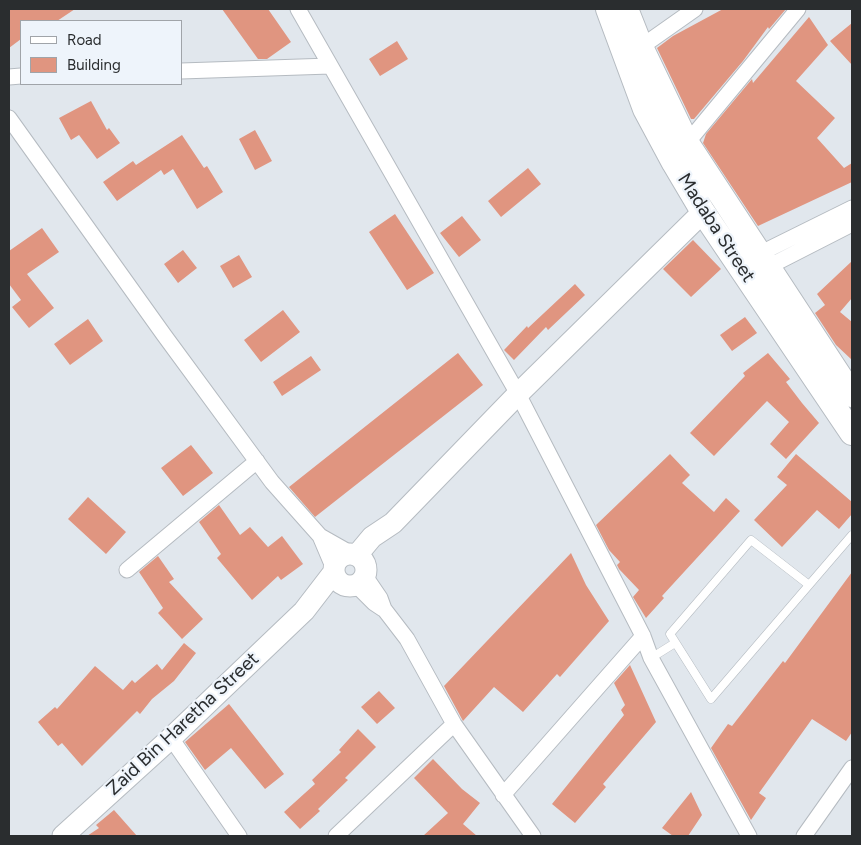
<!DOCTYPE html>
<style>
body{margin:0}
#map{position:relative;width:861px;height:845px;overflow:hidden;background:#e1e7ed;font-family:Figtree,sans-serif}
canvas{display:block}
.frame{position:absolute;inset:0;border:10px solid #2a2d2f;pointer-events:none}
.legend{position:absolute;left:20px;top:20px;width:162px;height:65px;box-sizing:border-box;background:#eef4fb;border:1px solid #a0a4a9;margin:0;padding:6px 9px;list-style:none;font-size:15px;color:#2a2d2f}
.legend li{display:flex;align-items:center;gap:10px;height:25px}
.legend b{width:25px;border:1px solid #a0a4a9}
</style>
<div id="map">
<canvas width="861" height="845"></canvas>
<div class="frame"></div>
<ul class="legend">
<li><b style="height:6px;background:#fff"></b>Road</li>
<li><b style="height:14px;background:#e09580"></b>Building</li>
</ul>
</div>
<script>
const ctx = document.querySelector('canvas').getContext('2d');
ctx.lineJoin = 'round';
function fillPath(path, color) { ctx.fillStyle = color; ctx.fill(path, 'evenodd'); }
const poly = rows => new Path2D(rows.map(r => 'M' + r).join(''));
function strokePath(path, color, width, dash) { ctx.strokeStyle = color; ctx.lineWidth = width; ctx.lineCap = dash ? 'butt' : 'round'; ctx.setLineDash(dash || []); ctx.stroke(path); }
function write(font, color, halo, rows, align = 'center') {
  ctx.font = font + ' Figtree,sans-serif'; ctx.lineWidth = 4.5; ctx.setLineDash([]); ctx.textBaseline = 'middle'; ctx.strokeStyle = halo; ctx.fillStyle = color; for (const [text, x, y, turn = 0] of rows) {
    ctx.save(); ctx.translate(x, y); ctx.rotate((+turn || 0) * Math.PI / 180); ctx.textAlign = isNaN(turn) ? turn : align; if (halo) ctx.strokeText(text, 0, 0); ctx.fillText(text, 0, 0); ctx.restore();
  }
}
const building = poly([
 [9,9,75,9,57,21,21,21,21,39,9,48],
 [222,9,268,9,291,42,267,59,258,59],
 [723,9,786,9,769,29,768,27,743,61,694,119,691,119,657,48,673,36],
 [809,17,828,45,796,81,835,118,817,138,844,168,852,163,852,182,758,226,703,143,706,134,752,79,753,83],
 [852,23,852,65,830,41],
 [397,41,408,59,380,76,369,59],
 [91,101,107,130,109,128,120,143,97,159,79,135,71,140,59,118],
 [255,130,272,161,255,170,239,139],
 [182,135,204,168,207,166,223,192,197,209,173,169,164,175,161,170,117,201,103,182,133,161,136,165],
 [528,168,541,184,501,217,488,201],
 [395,214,434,273,407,290,369,232],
 [462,216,481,240,459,257,440,233],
 [42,228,59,252,27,274,54,308,29,328,12,307,21,300,9,284,9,251],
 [693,240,721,269,691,297,663,269],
 [183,250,197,268,178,283,164,264],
 [239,255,252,277,233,288,220,266],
 [852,261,852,298,840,312,852,322,852,360,836,345,815,313,825,305,817,294],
 [575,284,585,295,548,330,546,327,514,360,504,350,527,326,528,328],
 [283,310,300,332,261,362,244,340],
 [745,317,757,333,732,351,720,335],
 [88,319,103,341,70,365,54,344],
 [458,353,483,385,315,517,289,487],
 [768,353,790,379,786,382,802,403,819,423,786,459,770,444,789,422,767,401,714,456,690,433,745,376,743,373],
 [311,356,321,370,282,396,273,382],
 [191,445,213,473,183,496,161,468],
 [670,454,690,475,682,483,714,512,726,498,740,511,662,596,664,598,646,618,633,597,639,590,619,569,617,565,620,562,609,550,596,525],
 [796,454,852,502,852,514,839,529,817,510,782,547,754,520,787,485,777,477],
 [88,497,126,532,106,554,68,519],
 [219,505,240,535,250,527,268,547,282,536,303,564,281,580,278,576,252,600,217,558,221,554,199,522],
 [571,553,586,585,609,621,560,677,557,674,523,712,494,687,463,721,444,686],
 [158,556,174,579,169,582,203,619,182,639,158,613,163,608,139,572],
 [852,572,852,732,846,741,812,719,759,793,766,798,751,820,711,748,728,724,732,726,783,661,785,663],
 [184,643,196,653,174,681,152,699,140,714,137,711,82,766,62,743,58,746,38,722,55,707,57,709,95,666,123,690,132,680,135,683,157,664,162,670],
 [630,665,656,722,603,784,606,787,575,823,552,804,624,715,621,710,625,705,614,683],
 [379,691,395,708,377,724,361,707],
 [229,704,284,774,265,789,231,748,205,770,185,742],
 [358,729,376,747,345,778,348,780,318,809,320,811,300,829,284,812,315,784,312,780,341,752,339,750],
 [433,759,462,789,480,803,463,824,477,836,423,836,448,813,414,778],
 [691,792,702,815,688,836,673,836,662,828],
 [114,810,137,836,87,836,99,828,96,825]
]);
const lane = poly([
 [809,585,751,540,670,634,711,699,852,535],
 [651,658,675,643]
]);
const street = poly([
 [298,9,518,394,643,636,651,658,749,836],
 [641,47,695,9],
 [181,71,330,66],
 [9,77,21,76],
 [9,118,164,335,272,482,320,536,350,553],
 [687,143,798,9],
 [753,257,852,208],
 [762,270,852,224],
 [320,536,334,569],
 [127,570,257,461],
 [365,576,380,598,384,609,407,639,454,724,533,836],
 [356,585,374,603,383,609],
 [171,738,239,836],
 [503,795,643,636],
 [336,836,454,724],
 [804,836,852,768]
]);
const secondary = poly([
 '334 570a16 16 0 1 1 32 0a16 16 0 1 1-32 0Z',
 [357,555,372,537,393,523,518,394,703,212],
 [63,836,171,738,304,611,334,572]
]);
const primary = poly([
 [608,9,645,109,674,163,703,212,852,433],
 [626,9,641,47,687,143,852,395]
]);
const streetNames = [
 ["Madaba Street",716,228,57],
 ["Zaid Bin Haretha Street",183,724,-43]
];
fillPath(building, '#e09580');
strokePath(lane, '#b5bbc1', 9);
strokePath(street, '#b5bbc1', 17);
strokePath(secondary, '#b5bbc1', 23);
strokePath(primary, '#b5bbc1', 26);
strokePath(lane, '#fff', 8);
strokePath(street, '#fff', 15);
strokePath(secondary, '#fff', 21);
strokePath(primary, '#fff', 24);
write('19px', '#2a2d2f', '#eef4fb', streetNames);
</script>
